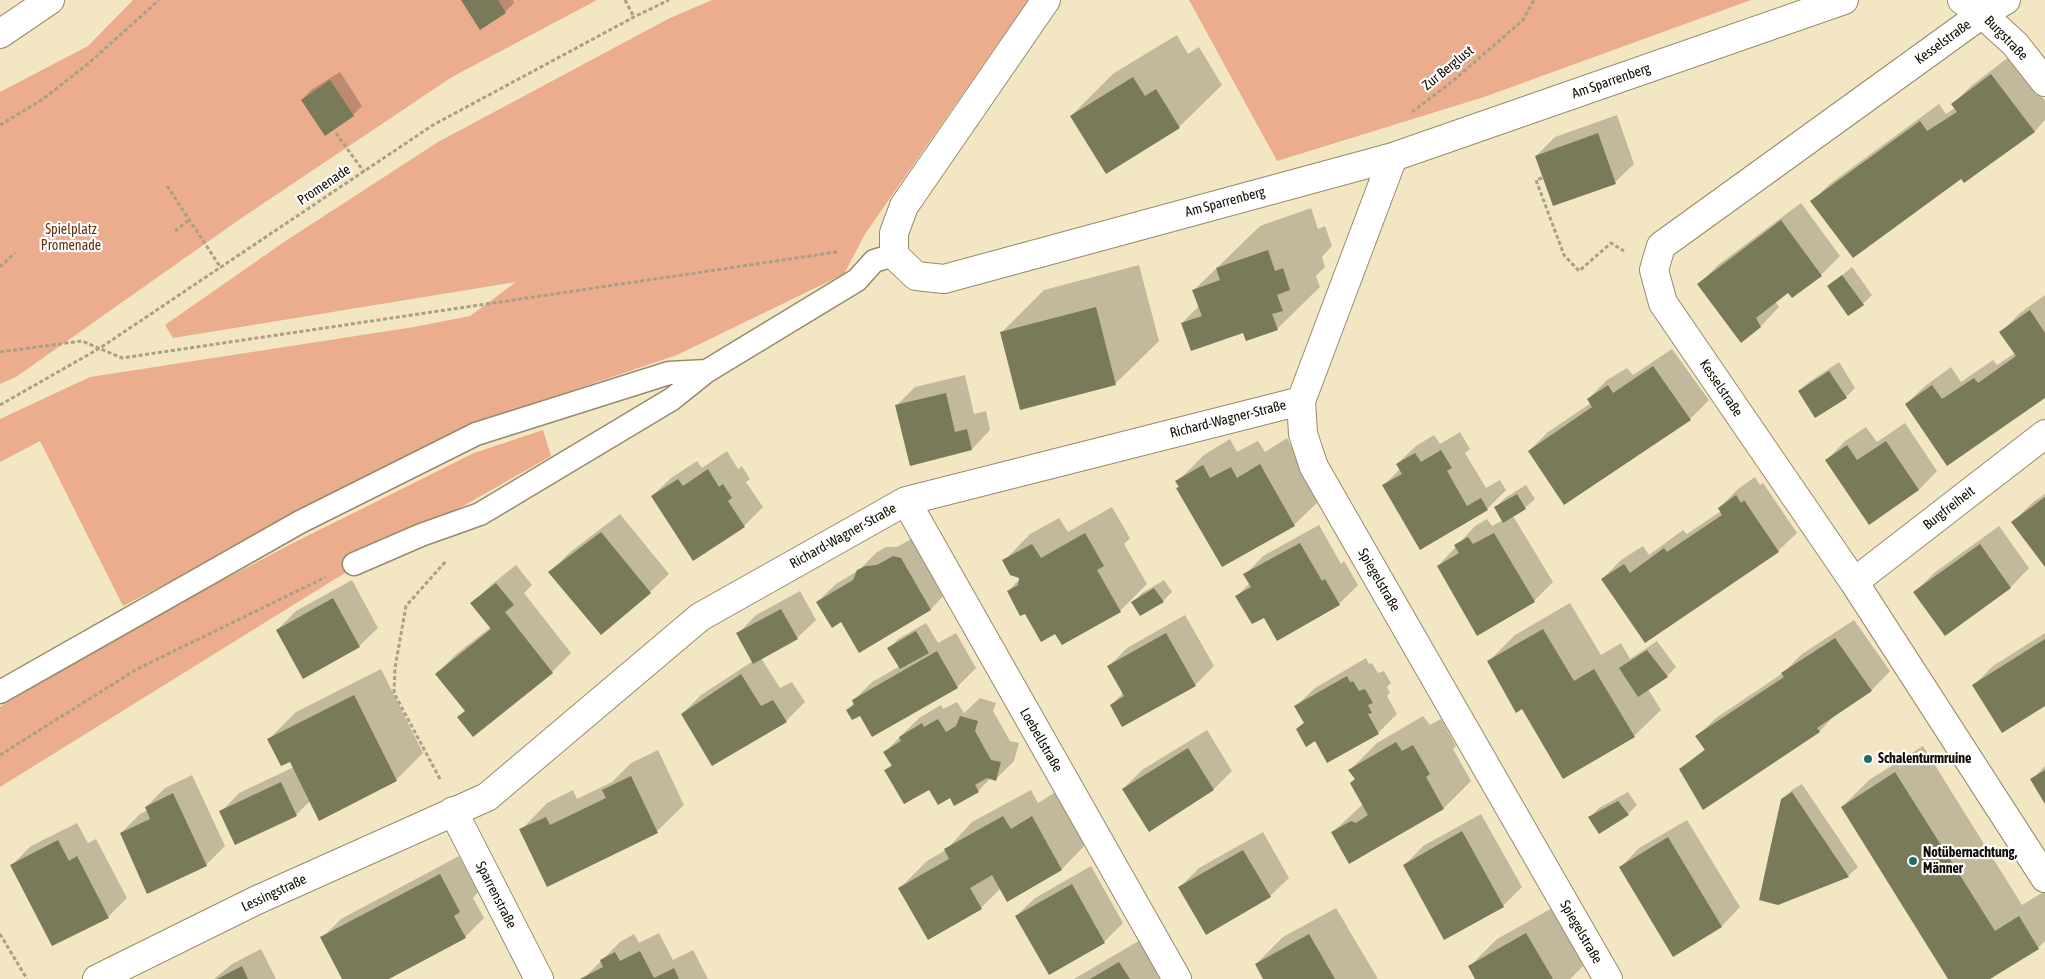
<!DOCTYPE html>
<meta charset="utf-8">
<style>
body{margin:0}
canvas{display:block;background:#f3e6c3}
</style>
<canvas width="2045" height="979"></canvas>
<script>
const ctx = document.querySelector('canvas').getContext('2d');
ctx.lineJoin = 'round';
function fillPath(path, color) { ctx.fillStyle = color; ctx.fill(path, 'evenodd'); }
const poly = rows => new Path2D(rows.map(r => 'M' + r).join(''));
function strokePath(path, color, width, dash) { ctx.strokeStyle = color; ctx.lineWidth = width; ctx.lineCap = dash ? 'butt' : 'round'; ctx.setLineDash(dash || []); ctx.stroke(path); }
function write(font, color, halo, rows, align = 'center') {
  ctx.font = font + ' "Asap Condensed",sans-serif'; ctx.lineWidth = 4.5; ctx.setLineDash([]); ctx.textBaseline = 'middle'; ctx.strokeStyle = halo; ctx.fillStyle = color; for (const [text, x, y, turn = 0] of rows) {
    ctx.save(); ctx.translate(x, y); ctx.rotate((+turn || 0) * Math.PI / 180); ctx.textAlign = isNaN(turn) ? turn : align; if (halo) ctx.strokeText(text, 0, 0); ctx.fillText(text, 0, 0); ctx.restore();
  }
}
const green = poly([
 [133,0,597,0,452,77,243,217,16,377,0,384,0,92,88,46],
 [712,0,1028,0,865,234,844,274,677,355,476,423,123,606,40,441,0,462,0,419,90,377,414,327,470,316,516,282,173,338,165,325,284,242,438,142,670,18],
 [1189,0,1751,0,1484,97,1277,161],
 [543,430,551,456,335,579,0,787,0,707,136,626,295,542,474,453]
]);
const shadow = poly([
 [462,0,513,0,514,3,505,12],
 [1177,35,1188,54,1199,47,1222,85,1179,127,1071,116,1114,73],
 [2010,56,2045,101,2045,120,2035,131,1964,181,1961,177,1812,201,1831,183,1939,104,1946,114,1955,108,1953,104,1971,86],
 [340,72,362,106,353,115,302,100,311,90],
 [1617,115,1634,164,1615,182,1536,156,1555,137],
 [1801,203,1840,256,1821,275,1788,291,1775,301,1779,307,1761,326,1741,341,1699,284,1718,265],
 [1311,208,1318,229,1325,226,1332,246,1322,257,1325,267,1316,276,1320,287,1277,329,1244,332,1182,323,1199,306,1194,290,1260,226],
 [1139,265,1159,341,1116,383,1021,408,1002,332,1044,290],
 [1852,267,1872,295,1863,304,1829,286],
 [2045,295,2045,396,1906,404,1925,386,1951,367,1961,382,1993,360,1997,365,2015,353,2001,332,2020,313],
 [1672,349,1709,400,1690,419,1564,503,1529,451,1548,432,1591,403,1588,399,1607,380,1627,368,1633,375],
 [1839,362,1855,388,1846,397,1799,391,1809,382],
 [965,375,974,414,986,411,990,430,972,449,896,406,915,387],
 [1905,423,1937,471,1919,490,1827,460,1845,441,1866,427,1877,442],
 [1460,432,1470,449,1465,453,1486,488,1500,480,1506,490,1487,509,1420,548,1384,485,1400,469,1397,464,1416,446,1434,435,1440,444],
 [1287,438,1321,499,1294,525,1177,488,1180,486,1177,482,1204,455,1230,439,1237,452,1258,441,1265,452],
 [727,451,738,469,742,466,750,479,746,482,763,507,744,526,694,559,652,496,671,478,697,461,702,468],
 [1755,477,1760,485,1763,483,1797,533,1778,551,1602,579,1621,560,1643,546,1649,555,1683,530,1687,534,1721,511,1719,508,1738,489],
 [1526,485,1535,499,1525,508,1513,516,1553,582,1534,601,1477,634,1438,566,1475,526,1487,519,1492,526,1503,520,1496,507,1505,498],
 [2045,494,2045,565,2013,522,2032,503],
 [1112,507,1130,538,1124,544,1147,584,1120,611,1055,632,1026,612,1008,591,1020,579,1004,561,1030,534,1059,518,1068,532],
 [620,514,669,574,650,592,550,572,569,553],
 [1319,525,1341,564,1344,561,1358,585,1339,604,1264,616,1236,597,1250,583,1245,575,1263,556],
 [1999,526,2029,568,2011,587,1945,634,1915,592,1934,573],
 [913,538,949,590,931,609,859,651,842,621,817,602,836,584,859,570,877,552,886,547,897,547],
 [516,565,532,585,524,593,571,653,552,672,473,735,466,711,437,674,455,655,491,627,472,603,491,585],
 [352,580,378,628,359,646,277,630,296,611],
 [1164,580,1172,592,1163,601,1133,602,1142,593],
 [800,591,816,620,797,638,761,658,780,688,792,682,805,702,786,721,682,714,701,695,753,661,738,634,756,615],
 [1570,603,1601,655,1621,643,1630,659,1657,641,1676,667,1667,676,1648,689,1661,710,1634,736,1523,708,1488,662,1515,635],
 [1185,615,1214,666,1195,685,1123,726,1111,705,1123,693,1109,666,1127,648],
 [1854,620,1890,671,1872,690,1837,713,1820,731,1733,788,1681,769,1706,748,1697,736,1716,718,1783,673,1802,654],
 [926,623,938,643,956,633,976,668,957,687,861,714,847,710,854,703,853,701,872,682,900,666,889,649,898,639],
 [2045,633,2045,705,1974,685,1993,666],
 [1366,658,1369,664,1372,663,1378,673,1384,671,1391,683,1387,687,1390,693,1387,696,1397,714,1378,733,1327,762,1316,740,1297,729,1305,722,1296,706,1315,688],
 [381,669,423,753,396,780,310,801,296,815,221,812,239,793,294,767,290,760,269,739,296,712],
 [980,698,996,703,993,711,1010,741,1019,743,1014,761,996,779,991,778,978,791,955,804,951,797,886,770,892,764,885,752,919,718,941,705,943,709,957,702,964,713],
 [1423,716,1430,725,1441,719,1456,746,1453,749,1471,781,1444,808,1333,832,1363,804,1356,779,1350,770,1377,743],
 [1207,730,1232,771,1214,789,1123,789,1142,770],
 [1923,746,2022,905,2045,891,2045,941,2038,948,1988,979,1950,979,1842,807,1869,780],
 [658,750,684,805,657,831,547,885,521,830,547,803,573,790,577,799,612,782,631,763],
 [2045,766,2045,801,2032,779],
 [192,775,225,846,206,865,121,833,140,814,148,810,146,807,165,788],
 [1802,784,1858,867,1848,876,1778,903,1782,799,1792,790],
 [1031,790,1038,803,1059,790,1088,842,1062,869,1008,900,1001,888,981,908,900,888,927,861,946,850,972,822],
 [1628,792,1637,805,1628,814,1590,817,1599,808],
 [1481,814,1522,887,1503,906,1405,865,1423,846],
 [1687,820,1740,907,1722,926,1674,955,1621,867,1639,848],
 [77,823,88,843,96,839,127,898,108,917,12,865,31,846],
 [1263,832,1289,878,1270,896,1180,887,1199,868],
 [459,856,478,892,473,898,484,918,465,937,386,979,343,979,322,938,341,919],
 [1091,866,1123,923,1104,942,1016,916,1035,898],
 [1554,907,1586,963,1570,979,1477,979,1470,966,1497,939],
 [1336,908,1378,979,1265,979,1256,964,1283,937],
 [659,933,673,960,693,950,708,979,583,979,620,942,634,934,639,943],
 [1147,936,1173,979,1074,979],
 [261,949,276,979,214,979,232,964]
]);
const building = poly([
 [461,0,498,0,506,13,480,30],
 [1991,74,2035,132,1964,183,1961,179,1853,258,1810,201,1920,121,1927,131,1957,112,1951,104],
 [1133,77,1145,96,1156,89,1180,128,1106,174,1070,116],
 [330,80,354,116,325,136,301,100],
 [1598,133,1616,184,1553,206,1535,156],
 [1781,220,1822,276,1792,298,1788,293,1756,318,1761,327,1741,343,1697,284],
 [1268,250,1275,271,1283,268,1290,290,1277,295,1283,311,1272,314,1278,330,1246,341,1243,333,1191,351,1181,323,1202,316,1192,290,1220,280,1216,268],
 [1842,275,1864,305,1848,316,1827,286],
 [1096,307,1116,385,1020,410,1000,332],
 [2030,310,2045,333,2045,398,1947,466,1905,404,1932,385,1942,399,1974,378,1978,383,2016,356,1999,332],
 [1653,366,1691,420,1564,505,1528,451,1592,407,1587,399,1608,385,1613,393],
 [1829,371,1847,398,1815,418,1798,391],
 [946,393,955,432,967,429,972,450,910,466,895,405],
 [1886,441,1919,490,1869,525,1825,460,1847,445,1857,460],
 [1441,450,1452,468,1447,471,1467,506,1481,498,1488,510,1420,550,1382,485,1402,474,1396,464,1415,453,1421,462],
 [1260,464,1295,526,1222,567,1176,488,1179,487,1175,481,1203,465,1210,478,1231,467,1237,478],
 [708,469,719,487,723,484,732,498,728,501,745,527,693,561,651,496,678,479,683,486],
 [1517,494,1526,509,1503,523,1494,507],
 [1736,495,1741,503,1744,500,1779,552,1645,643,1601,579,1624,564,1630,573,1664,548,1667,552,1722,515,1718,508],
 [2045,497,2045,567,2011,522],
 [601,532,651,593,601,635,548,572],
 [1085,533,1104,566,1097,570,1121,612,1062,645,1055,634,1041,642,1025,614,1020,616,1007,591,1018,585,1019,578,1010,575,1002,560,1032,544,1041,558],
 [1494,533,1535,602,1477,636,1437,566,1459,553,1454,545,1468,537,1473,544],
 [1300,543,1322,581,1325,579,1340,605,1277,641,1264,618,1252,624,1235,596,1251,587,1243,574],
 [1980,544,2011,588,1945,636,1913,592],
 [893,556,901,558,931,610,859,653,841,622,832,628,816,602,853,580,857,570,866,566,877,565],
 [496,583,514,605,505,612,553,673,473,737,457,717,465,711,435,674,491,629,470,603],
 [1154,588,1164,602,1140,616,1131,602],
 [333,598,360,647,303,679,276,630],
 [781,609,798,639,753,664,736,633],
 [1543,629,1574,681,1594,669,1635,737,1563,779,1522,709,1516,713,1487,661],
 [916,631,929,653,900,669,887,648],
 [1166,633,1196,686,1122,727,1110,705,1124,696,1107,666],
 [1835,638,1872,691,1817,728,1820,732,1703,810,1679,769,1705,750,1695,736,1784,677,1781,673],
 [2045,639,2045,706,2002,733,1972,685],
 [1647,650,1668,677,1638,697,1619,668],
 [937,651,958,688,872,737,860,716,852,720,846,710,854,705,852,700],
 [741,674,761,706,773,700,787,722,712,766,681,714],
 [1347,676,1350,682,1353,681,1359,691,1365,689,1373,703,1368,705,1372,713,1368,714,1379,734,1327,763,1315,741,1306,747,1296,729,1304,723,1294,706],
 [354,695,397,781,319,821,290,762,281,766,267,739],
 [960,716,978,721,975,731,991,760,1001,762,996,781,987,778,975,785,979,792,954,806,950,798,938,805,929,790,904,804,884,770,892,766,883,752,901,741,899,737,922,723,924,727,938,719,946,732,956,726],
 [1396,742,1402,751,1413,745,1430,774,1426,777,1444,809,1349,864,1331,832,1351,821,1356,823,1368,815,1350,783,1355,779,1348,770],
 [1188,748,1214,790,1149,832,1122,789],
 [2045,770,2045,804,2030,779],
 [1895,772,1995,931,2019,916,2039,949,1990,979,1948,979,1841,807],
 [631,776,658,833,547,887,519,829,546,817,550,825,606,798,602,790],
 [281,782,297,816,235,845,219,811],
 [1792,792,1849,877,1778,905,1759,900,1781,799],
 [173,793,207,866,147,894,120,833,150,819,145,807],
 [1618,801,1629,815,1599,834,1588,817],
 [1003,816,1011,829,1032,816,1062,870,1007,902,992,875,970,888,982,909,928,940,898,888,949,859,944,849],
 [1462,831,1504,907,1444,940,1403,865],
 [1668,837,1722,927,1673,957,1619,867],
 [58,840,69,861,77,856,109,918,52,946,10,865],
 [1243,850,1271,897,1206,935,1178,887],
 [440,874,460,912,454,916,466,938,389,979,342,979,320,937],
 [1072,884,1105,943,1049,975,1015,916],
 [1526,933,1553,979,1475,979,1468,966],
 [1309,934,1335,979,1263,979,1255,964],
 [640,951,654,978,674,968,679,979,580,979,603,967,600,960,615,952,620,961],
 [1119,962,1130,979,1090,979],
 [242,966,248,979,217,979]
]);
const path = poly([
 [625,0,634,17],
 [1412,112,1454,80,1523,20,1534,0],
 [0,125,43,99,89,63,159,0],
 [336,133,364,172],
 [1542,178,1536,180,1564,255,1579,271,1611,243,1624,251],
 [167,186,221,268],
 [175,231,189,220],
 [0,267,15,253],
 [0,352,82,341,122,358,837,252],
 [0,405,100,348,433,125,634,17,669,0],
 [0,755,137,669,326,577],
 [440,779,394,693,395,668,406,606,446,561],
 [0,934,27,979]
]);
const service = poly([
 [354,564,421,535,480,514,672,399,707,371,857,280,874,261,894,255],
 [0,692,300,522,476,434,669,373,707,371]
]);
const minor = poly([
 [1046,0,904,206,894,233,894,255,916,276,944,279,1393,157,1844,0],
 [1962,0,1982,14,2015,44,2045,82],
 [2006,0,1982,14,1661,246,1654,270,1663,303,1854,582,2045,878],
 [0,34,50,0],
 [1393,157,1301,401,1303,434,1314,467,1608,979],
 [906,501,1177,979],
 [1854,582,2045,434],
 [453,811,539,979],
 [97,979,257,900,487,797,700,617,906,501,1301,401]
]);
const markers = [
 [1868,759,5,"#226d6b"],
 [1913,861,5,"#226d6b"]
];
const streetNames = [
 ["Burgstraße",2006,38,46],
 ["Kesselstraße",1943,42,-36],
 ["Zur Berglust",1448,68,-39],
 ["Am Sparrenberg",1611,81,-19],
 ["Promenade",324,185,-34],
 ["Am Sparrenberg",1225,202,-15],
 ["Kesselstraße",1721,388,56],
 ["Richard-Wagner-Straße",1228,419,-14],
 ["Burgfreiheit",1949,508,-38],
 ["Richard-Wagner-Straße",843,536,-29],
 ["Spiegelstraße",1379,580,60],
 ["Loebellstraße",1041,740,60],
 ["Lessingstraße",274,893,-25],
 ["Sparrenstraße",496,895,63],
 ["Spiegelstraße",1581,932,60]
];
const parkNames = [
 ["Spielplatz",71,230],
 ["Promenade",71,246]
];
const poiNames = [
 ["Schalenturmruine",1878,759],
 ["Notübernachtung,",1923,853],
 ["Männer",1923,869]
];
fillPath(green, '#ebad8e');
fillPath(shadow, '#0003');
fillPath(building, '#787a59');
strokePath(service, '#978b6a', 25);
strokePath(minor, '#978b6a', 30);
strokePath(path, '#aaa085', 3, [4, 2.5]);
strokePath(service, '#fff', 22);
strokePath(minor, '#fff', 28);
for (const [x, y, r, color] of markers) { const dot = new Path2D(); dot.arc(x, y, r, 0, 2 * Math.PI); ctx.fillStyle = color; ctx.fill(dot); strokePath(dot, '#fff', 2); }
write('14px', '#120d03', '#fff', streetNames);
write('14px', '#662f0d', '#fff', parkNames);
write('bold 14px', '#120d03', '#fff', poiNames, 'left');
</script>
